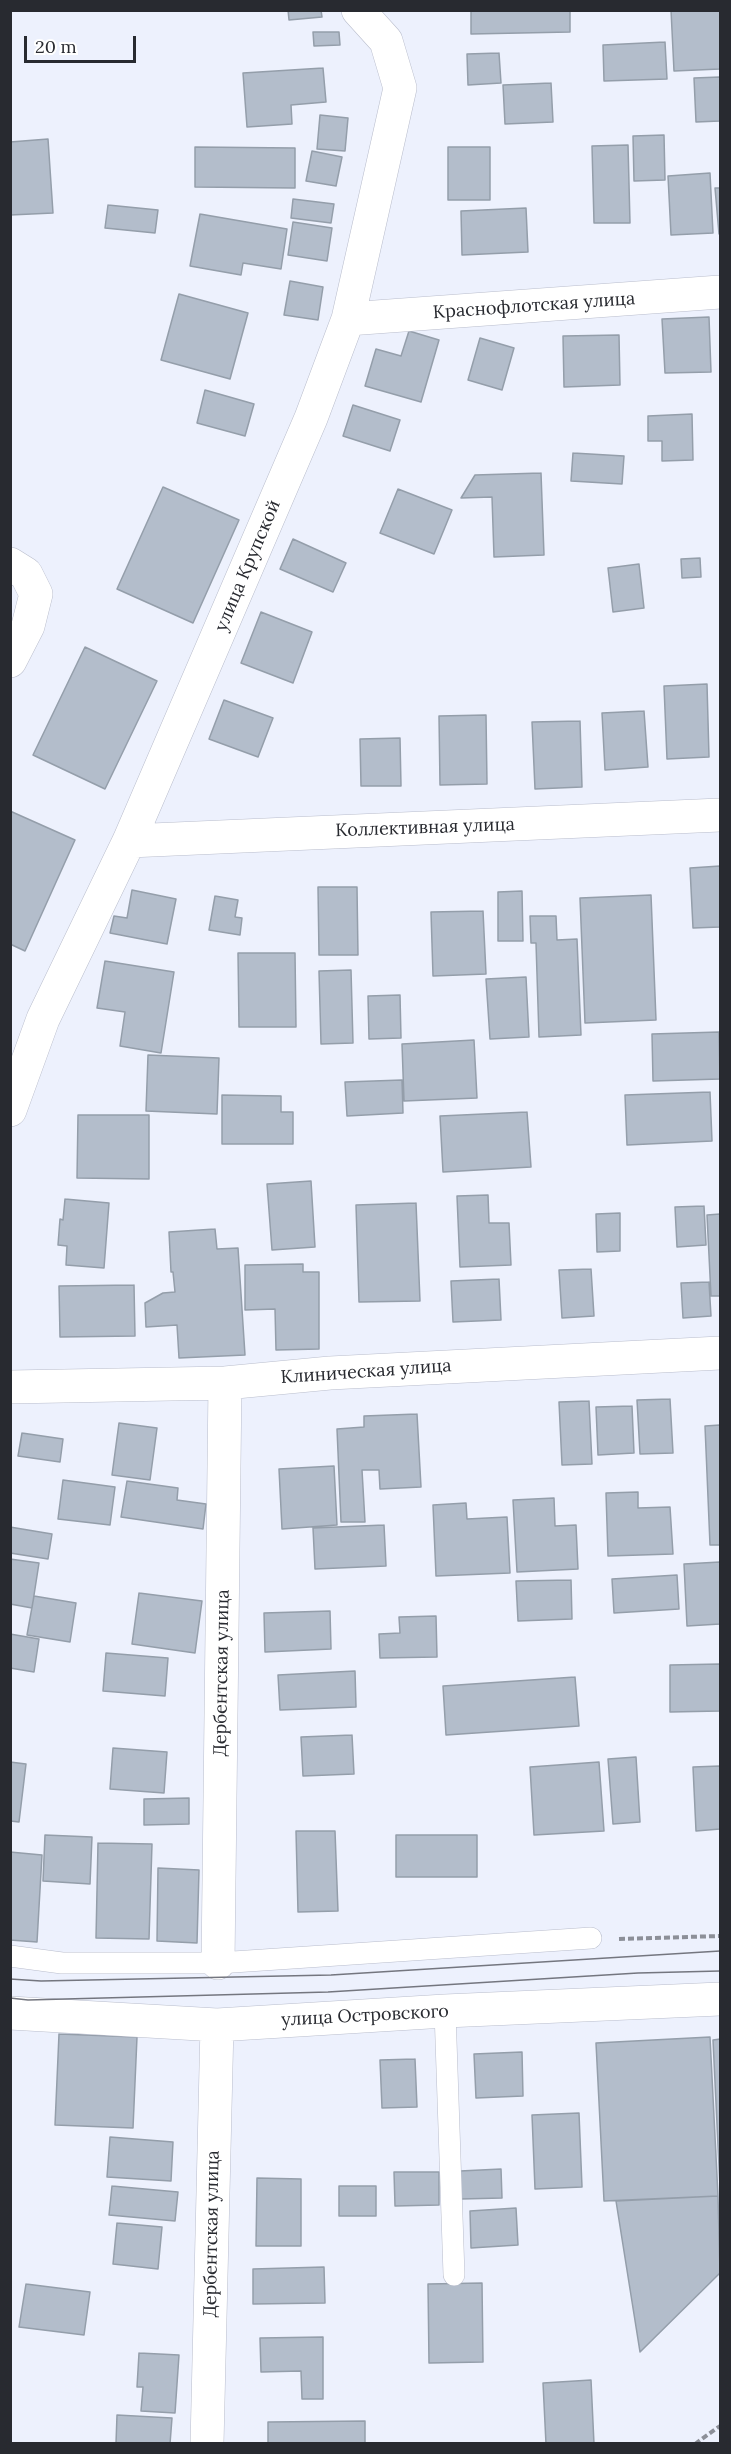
<!DOCTYPE html>
<meta charset="utf-8">
<style>
body{margin:0}
#map{position:relative;width:731px;height:2454px;overflow:hidden;background:#edf1fd;font-family:Lora,serif}
canvas{display:block}
.frame{position:absolute;inset:0;border:12px solid #282a30;pointer-events:none}
.scale{position:absolute;left:24px;top:36px;width:112px;height:27px;box-sizing:border-box;border:3px solid #282a30;border-top:0;padding-left:8px;font-size:18px;line-height:21px;white-space:nowrap;color:#282a30;-webkit-text-stroke:4px #fff;paint-order:stroke}
</style>
<div id="map">
<canvas width="731" height="2454"></canvas>
<div class="frame"></div>
<div class="scale">20 m</div>
</div>
<script>
const ctx = document.querySelector('canvas').getContext('2d');
ctx.lineJoin = 'round';
function fillPath(path, color) { ctx.fillStyle = color; ctx.fill(path, 'evenodd'); }
const poly = rows => new Path2D(rows.map(r => 'M' + r).join(''));
function strokePath(path, color, width, dash) { ctx.strokeStyle = color; ctx.lineWidth = width; ctx.lineCap = dash ? 'butt' : 'round'; ctx.setLineDash(dash || []); ctx.stroke(path); }
function write(font, color, halo, rows, align = 'center') {
  ctx.font = font + ' Lora,serif'; ctx.lineWidth = 5; ctx.setLineDash([]); ctx.textBaseline = 'middle'; ctx.strokeStyle = halo; ctx.fillStyle = color; for (const [text, x, y, turn = 0] of rows) {
    ctx.save(); ctx.translate(x, y); ctx.rotate((+turn || 0) * Math.PI / 180); ctx.textAlign = isNaN(turn) ? turn : align; if (halo) ctx.strokeText(text, 0, 0); ctx.fillText(text, 0, 0); ctx.restore();
  }
}
const building = poly([
 [288,10,321,10,322,17,289,20,288,10],
 [471,10,570,10,570,32,471,34,471,10],
 [671,10,720,10,720,69,674,71,671,10],
 [313,32,339,32,340,45,314,46,313,32],
 [665,42,667,79,604,81,603,45,665,42],
 [499,53,501,83,468,85,467,54,499,53],
 [323,68,326,102,291,105,292,124,247,127,243,73,323,68],
 [720,77,720,121,696,122,694,78,720,77],
 [551,83,553,122,505,124,503,85,551,83],
 [320,115,348,118,345,151,317,149,320,115],
 [664,135,665,180,634,181,633,136,664,135],
 [48,139,53,213,10,215,10,142,48,139],
 [628,145,630,223,594,223,592,146,628,145],
 [195,147,295,148,295,188,195,187,195,147],
 [448,147,490,147,490,200,448,200,448,147],
 [312,151,342,157,336,186,306,181,312,151],
 [710,173,713,233,671,235,668,176,710,173],
 [715,188,720,188,720,234,719,234,715,188],
 [293,199,334,204,331,223,291,218,293,199],
 [108,205,158,210,155,233,105,228,108,205],
 [526,208,528,252,462,255,461,211,526,208],
 [200,214,287,229,281,269,243,263,241,275,190,266,200,214],
 [293,222,332,228,327,261,288,255,293,222],
 [290,281,323,287,318,320,284,315,290,281],
 [179,294,248,313,230,379,161,360,179,294],
 [709,317,711,372,665,373,662,319,709,317],
 [409,331,439,340,421,402,365,386,376,349,401,356,409,331],
 [619,335,620,385,564,387,563,336,619,335],
 [480,338,514,348,502,390,468,380,480,338],
 [205,390,254,404,245,436,197,423,205,390],
 [353,405,400,420,390,451,343,436,353,405],
 [692,414,693,460,662,461,662,441,648,441,648,416,692,414],
 [573,453,624,456,622,484,571,481,573,453],
 [541,473,544,555,494,557,492,497,461,498,475,475,541,473],
 [163,487,239,520,193,623,117,589,163,487],
 [398,489,452,510,434,554,380,533,398,489],
 [293,539,346,563,333,592,280,569,293,539],
 [700,558,701,577,682,578,681,559,700,558],
 [639,564,644,608,613,612,608,568,639,564],
 [261,612,312,632,293,683,241,663,261,612],
 [85,647,157,681,105,789,33,755,85,647],
 [707,684,709,757,667,759,664,686,707,684],
 [224,700,273,718,258,757,209,739,224,700],
 [644,711,648,767,605,770,602,713,644,711],
 [486,715,487,784,440,785,439,716,486,715],
 [580,721,582,787,535,789,532,722,580,721],
 [400,738,401,786,361,786,360,739,400,738],
 [10,811,75,840,25,951,10,944,10,811],
 [720,866,720,927,693,928,690,868,720,866],
 [318,887,357,887,358,955,319,955,318,887],
 [132,890,176,899,167,944,110,933,114,916,127,918,132,890],
 [522,891,523,941,498,941,498,892,522,891],
 [651,895,656,1020,585,1023,580,898,651,895],
 [215,896,238,900,235,917,242,918,240,935,209,930,215,896],
 [483,911,486,974,433,976,431,912,483,911],
 [530,916,556,916,557,940,577,939,581,1035,539,1037,536,943,531,943,530,916],
 [238,953,295,953,296,1027,239,1027,238,953],
 [105,961,174,972,161,1053,120,1046,125,1012,97,1008,105,961],
 [351,970,353,1043,321,1044,319,971,351,970],
 [526,977,529,1037,490,1039,486,979,526,977],
 [400,995,401,1038,369,1039,368,996,400,995],
 [719,1032,720,1079,653,1081,652,1034,719,1032],
 [474,1040,477,1098,404,1101,402,1044,474,1040],
 [148,1055,219,1058,217,1114,146,1111,148,1055],
 [402,1080,403,1113,347,1116,345,1082,402,1080],
 [710,1092,712,1141,627,1145,625,1095,710,1092],
 [222,1095,281,1096,281,1112,293,1112,293,1144,222,1144,222,1095],
 [527,1112,531,1167,443,1172,440,1116,527,1112],
 [78,1115,149,1115,149,1179,77,1178,78,1115],
 [311,1181,315,1247,272,1250,267,1184,311,1181],
 [488,1195,489,1223,509,1223,511,1265,460,1267,457,1196,488,1195],
 [65,1199,109,1203,104,1268,66,1265,67,1246,58,1245,60,1219,63,1220,65,1199],
 [416,1203,420,1301,359,1302,356,1205,416,1203],
 [704,1206,706,1245,677,1247,675,1207,704,1206],
 [620,1213,620,1251,597,1252,596,1214,620,1213],
 [720,1214,720,1296,711,1296,707,1215,720,1214],
 [215,1229,217,1249,238,1248,245,1355,179,1358,177,1325,146,1327,145,1303,163,1293,175,1292,173,1272,171,1272,169,1232,215,1229],
 [303,1264,303,1272,319,1272,319,1349,276,1350,275,1309,245,1310,245,1265,303,1264],
 [591,1269,594,1316,562,1318,559,1270,591,1269],
 [499,1279,501,1320,453,1322,451,1281,499,1279],
 [709,1282,711,1316,683,1318,681,1283,709,1282],
 [134,1285,135,1336,60,1337,59,1286,134,1285],
 [670,1399,673,1453,640,1454,637,1400,670,1399],
 [589,1401,592,1464,562,1465,559,1402,589,1401],
 [632,1406,634,1453,598,1455,596,1407,632,1406],
 [417,1414,421,1487,380,1489,379,1470,362,1470,365,1522,341,1522,337,1429,364,1427,364,1416,417,1414],
 [119,1423,157,1428,150,1480,112,1475,119,1423],
 [720,1425,720,1545,710,1545,705,1426,720,1425],
 [22,1433,63,1439,60,1462,18,1456,22,1433],
 [334,1466,337,1525,282,1529,279,1469,334,1466],
 [63,1480,115,1487,110,1525,58,1519,63,1480],
 [127,1481,178,1488,177,1500,206,1504,203,1529,121,1517,127,1481],
 [638,1492,638,1508,670,1507,673,1554,608,1556,606,1493,638,1492],
 [554,1498,555,1526,576,1525,578,1569,517,1572,513,1500,554,1498],
 [466,1503,467,1519,507,1517,510,1573,436,1576,433,1505,466,1503],
 [384,1525,386,1566,315,1569,313,1528,384,1525],
 [10,1527,52,1534,48,1559,10,1553,10,1527],
 [10,1559,39,1563,32,1608,10,1604,10,1559],
 [720,1562,720,1624,687,1626,684,1564,720,1562],
 [677,1575,679,1609,614,1613,612,1579,677,1575],
 [571,1580,572,1619,518,1621,516,1581,571,1580],
 [139,1593,202,1601,195,1653,132,1644,139,1593],
 [34,1596,76,1603,70,1642,27,1635,34,1596],
 [330,1611,331,1649,265,1652,264,1613,330,1611],
 [436,1616,437,1657,380,1658,379,1634,400,1633,399,1617,436,1616],
 [10,1634,39,1639,34,1672,10,1668,10,1634],
 [106,1653,168,1658,165,1696,103,1691,106,1653],
 [720,1664,720,1711,670,1712,670,1665,720,1664],
 [355,1671,356,1707,280,1710,278,1675,355,1671],
 [575,1677,579,1726,446,1735,443,1686,575,1677],
 [352,1735,354,1774,303,1776,301,1737,352,1735],
 [113,1748,167,1752,164,1793,110,1789,113,1748],
 [636,1757,640,1822,613,1824,608,1759,636,1757],
 [10,1762,26,1764,19,1822,10,1821,10,1762],
 [599,1762,604,1831,534,1835,530,1767,599,1762],
 [720,1766,720,1829,696,1831,693,1767,720,1766],
 [189,1798,189,1824,144,1825,144,1799,189,1798],
 [296,1831,335,1831,338,1911,298,1912,296,1831],
 [45,1835,92,1837,90,1884,43,1881,45,1835],
 [396,1835,477,1835,477,1877,396,1877,396,1835],
 [98,1843,152,1844,149,1939,96,1938,98,1843],
 [10,1852,42,1855,37,1942,10,1940,10,1852],
 [158,1868,199,1870,197,1943,157,1941,158,1868],
 [59,2034,137,2037,133,2128,55,2125,59,2034],
 [710,2037,718,2196,604,2201,596,2043,710,2037],
 [720,2039,720,2187,713,2040,720,2039],
 [522,2052,523,2096,476,2098,474,2054,522,2052],
 [415,2059,417,2107,382,2108,380,2060,415,2059],
 [579,2113,582,2187,535,2189,532,2115,579,2113],
 [110,2137,173,2142,171,2181,107,2177,110,2137],
 [501,2169,502,2198,461,2199,460,2171,501,2169],
 [394,2172,439,2172,439,2205,395,2206,394,2172],
 [257,2178,301,2179,301,2246,256,2246,257,2178],
 [112,2186,178,2192,175,2221,109,2215,112,2186],
 [339,2186,376,2186,376,2216,339,2216,339,2186],
 [718,2196,720,2273,640,2352,616,2201,718,2196],
 [516,2208,518,2245,471,2248,470,2211,516,2208],
 [117,2223,162,2227,158,2269,113,2264,117,2223],
 [324,2267,325,2303,253,2304,253,2269,324,2267],
 [482,2283,483,2362,429,2363,428,2284,482,2283],
 [26,2284,90,2292,84,2335,19,2327,26,2284],
 [323,2337,323,2399,302,2399,301,2371,261,2372,260,2338,323,2337],
 [139,2353,179,2355,175,2413,141,2411,143,2387,137,2387,139,2353],
 [591,2380,594,2444,546,2444,543,2383,591,2380],
 [117,2415,172,2418,170,2444,116,2443,117,2415],
 [365,2421,365,2444,268,2444,268,2422,365,2421]
]);
const path = poly([
 [619,1939,720,1936],
 [695,2444,720,2426]
]);
const service = poly([
 [10,1956,62,1963,218,1963,591,1938],
 [445,2011,454,2275]
]);
const minor = poly([
 [348,319,720,292],
 [10,564,26,574,36,594,28,626,10,661],
 [129,841,720,815],
 [10,1110,43,1019,129,841,311,418,348,319,400,88,386,41,358,10],
 [10,1387,225,1383,330,1373,720,1353],
 [218,1963,225,1383],
 [10,2013,217,2025,445,2011,720,1999],
 [207,2444,217,2025]
]);
const tram = poly([
 [10,1979,41,1981,331,1975,720,1951],
 [10,1998,28,2000,328,1992,638,1973,720,1971]
]);
const streetNames = [
 ["Краснофлотская улица",534,306,-4],
 ["улица Крупской",248,566,-67],
 ["Коллективная улица",425,828,-2],
 ["Клиническая улица",366,1372,-4],
 ["Дербентская улица",222,1673,-89],
 ["улица Островского",365,2016,-3],
 ["Дербентская улица",212,2234,-89]
];
fillPath(building, '#b3bdcb');
strokePath(building, '#949eaa', 1.5);
strokePath(service, '#b9bdcc', 22);
strokePath(minor, '#b9bdcc', 34);
strokePath(path, '#8c8f98', 4, [6, 3]);
strokePath(service, '#fff', 21);
strokePath(minor, '#fff', 33);
strokePath(tram, '#74767f', 1.5);
write('18px', '#282a30', '#fff', streetNames);
</script>
